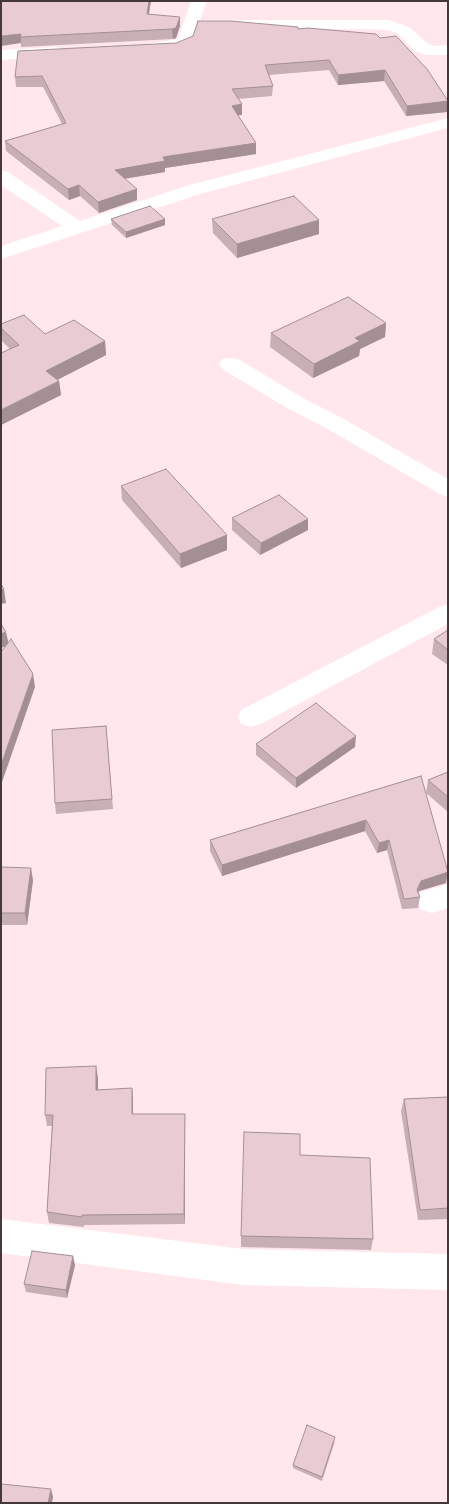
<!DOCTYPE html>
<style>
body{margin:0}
#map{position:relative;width:449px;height:1504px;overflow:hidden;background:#ffe7ec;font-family:Helvetica,sans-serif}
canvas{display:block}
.frame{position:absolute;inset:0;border:2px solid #44383b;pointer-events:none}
</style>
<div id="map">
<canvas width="449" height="1504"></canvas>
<div class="frame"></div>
</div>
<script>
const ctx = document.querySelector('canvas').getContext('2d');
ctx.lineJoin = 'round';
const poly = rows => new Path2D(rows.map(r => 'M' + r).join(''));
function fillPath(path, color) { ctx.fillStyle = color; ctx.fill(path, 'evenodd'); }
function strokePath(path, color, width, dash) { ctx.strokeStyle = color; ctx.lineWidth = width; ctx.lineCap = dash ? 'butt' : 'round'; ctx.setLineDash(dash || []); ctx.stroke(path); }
const minor = poly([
 [191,1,207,1,200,20,389,20,409,27,427,43,434,46,448,45,448,55,426,55,415,51,397,33,387,30,369,29,197,30,191,46,182,50,153,53,147,52,145,48,147,44,178,39,191,1],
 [55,47,61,48,63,52,61,56,1,60,1,50,55,47],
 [448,118,448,128,200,194,1,259,1,246,62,226,1,185,1,170,8,172,80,221,186,186,448,118],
 [230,358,238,359,303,398,340,417,448,479,448,497,440,494,324,427,287,408,222,369,219,364,222,359,230,358],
 [448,604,448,624,261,724,251,727,241,724,238,717,241,710,439,607,448,604],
 [448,884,448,908,432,913,421,910,417,901,421,892,448,884],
 [1,1219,243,1249,448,1254,448,1290,243,1285,1,1253,1,1219]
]);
const wall = poly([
 [1,1,151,1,149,14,180,26,176,38,173,39,21,47,21,43],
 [298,29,376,34,447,112,406,116,384,81,338,85,329,70,269,75,273,86,272,96,238,99,242,115,238,115,256,154,165,168,165,172,125,179,137,189,137,200,99,213,80,196,69,200,6,151,5,141,62,124,43,87,16,87,15,77,176,43],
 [111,219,165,225,126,238,112,225],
 [212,219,319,234,237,258,213,233],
 [386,323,385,337,360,349,359,356,313,378,270,347,271,333],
 [1,324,45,334,105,341,106,355,57,380,59,381,61,395,1,425,1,353,10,349,1,340],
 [121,486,227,550,181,568,122,500],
 [232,518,308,519,308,530,260,555,232,530],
 [448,630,448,665,432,654,434,639],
 [106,726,113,809,56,814,55,803],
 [256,744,355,747,296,788,256,755],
 [448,772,448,812,426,793,428,780],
 [421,776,446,883,419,891,418,893,420,897,418,908,402,909,387,850,377,853,365,831,222,876,210,851,210,840],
 [1,867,33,880,27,925,1,925],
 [98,1078,98,1090,132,1088,133,1100,133,1114,185,1114,185,1224,84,1225,84,1227,49,1223,47,1212,52,1126,47,1126,45,1115],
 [448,1097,448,1219,418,1220,401,1111,404,1099],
 [300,1155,373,1239,371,1250,241,1247,241,1236],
 [75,1265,67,1298,26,1292,24,1284],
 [335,1441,322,1481,293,1468,293,1465]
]);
const shadedWall = poly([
 [149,1,151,1,147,23,147,14],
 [180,17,180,26,176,38,173,39,172,29],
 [21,34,21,43,1,46,1,36],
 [385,70,384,81,338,85,338,75],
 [448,101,447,112,406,116,407,106],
 [242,104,242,115,232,116,232,106],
 [256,143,256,154,165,168,165,172,115,180,115,170,163,157],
 [79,185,80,196,69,200,68,189],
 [137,189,137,200,99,213,98,202],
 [165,219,165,225,126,238,126,232],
 [319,220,319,234,237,258,237,244],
 [386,323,385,337,360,349,359,356,313,378,314,364,355,338],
 [105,341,106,355,47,385,46,371],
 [59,381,61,395,1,425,1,410],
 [308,519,308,530,260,555,261,543],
 [227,535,227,550,181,568,180,554],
 [4,589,6,603,1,604,1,590],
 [6,632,9,645,1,648,1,634],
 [33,674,35,687,1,785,1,765],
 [356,736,355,747,296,788,296,778],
 [366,820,365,831,222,876,222,865],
 [389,840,387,850,377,853,379,843],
 [31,868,33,880,27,925,25,913],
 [448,872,446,883,419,891,416,898,417,890,421,881],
 [96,1066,98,1078,98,1102,96,1090],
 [132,1088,133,1100,133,1126,132,1114],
 [185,1114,185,1224,184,1214],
 [73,1256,75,1265,67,1298,66,1290],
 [51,1489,53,1497,52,1503,48,1503]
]);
const building = poly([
 [1,1,149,1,147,14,180,17,176,28,172,29,20,37,21,34,1,36,1,1],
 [198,21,231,21,298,27,298,29,308,28,376,34,380,38,396,36,427,69,448,101,407,106,385,70,338,75,329,60,265,65,273,86,232,89,242,104,232,106,256,143,163,157,165,161,115,170,137,189,98,202,79,185,68,189,5,141,66,123,42,76,15,77,18,51,176,43,193,36,198,21],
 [294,196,319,220,237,244,212,219,294,196],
 [150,206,165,219,126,232,111,219,150,206],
 [348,297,386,323,355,338,360,341,314,364,271,333,348,297],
 [24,315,45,334,74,320,105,341,46,371,59,381,1,410,1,353,19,345,1,328,1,324,24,315],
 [166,469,227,535,180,554,121,486,166,469],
 [279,495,308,519,261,543,232,518,279,495],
 [1,584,4,589,1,590,1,584],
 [1,624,6,632,1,634,1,624],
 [448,630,448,650,434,639,448,630],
 [11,639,33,674,1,765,1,652,11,639],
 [316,703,356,736,296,778,256,744,316,703],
 [106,726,112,799,55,803,52,730,106,726],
 [448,772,448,797,428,780,448,772],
 [421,776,448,872,421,881,417,890,420,897,404,899,389,840,379,843,366,820,222,865,210,840,421,776],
 [1,867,31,868,25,913,1,913,1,867],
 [96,1066,96,1090,132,1088,132,1114,185,1114,184,1214,82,1215,82,1217,47,1212,53,1115,45,1115,46,1068,96,1066],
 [448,1097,448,1208,420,1210,404,1099,448,1097],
 [244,1132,300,1134,300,1155,370,1158,373,1239,241,1236,244,1132],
 [32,1251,73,1256,66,1290,24,1284,32,1251],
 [307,1425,335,1437,322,1477,293,1465,307,1425],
 [1,1484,51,1489,48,1503,1,1503,1,1484]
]);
fillPath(minor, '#fff');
fillPath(wall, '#c8afb5');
fillPath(shadedWall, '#a38f94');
fillPath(building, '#e9ccd3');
strokePath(building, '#a38f94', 1);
</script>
